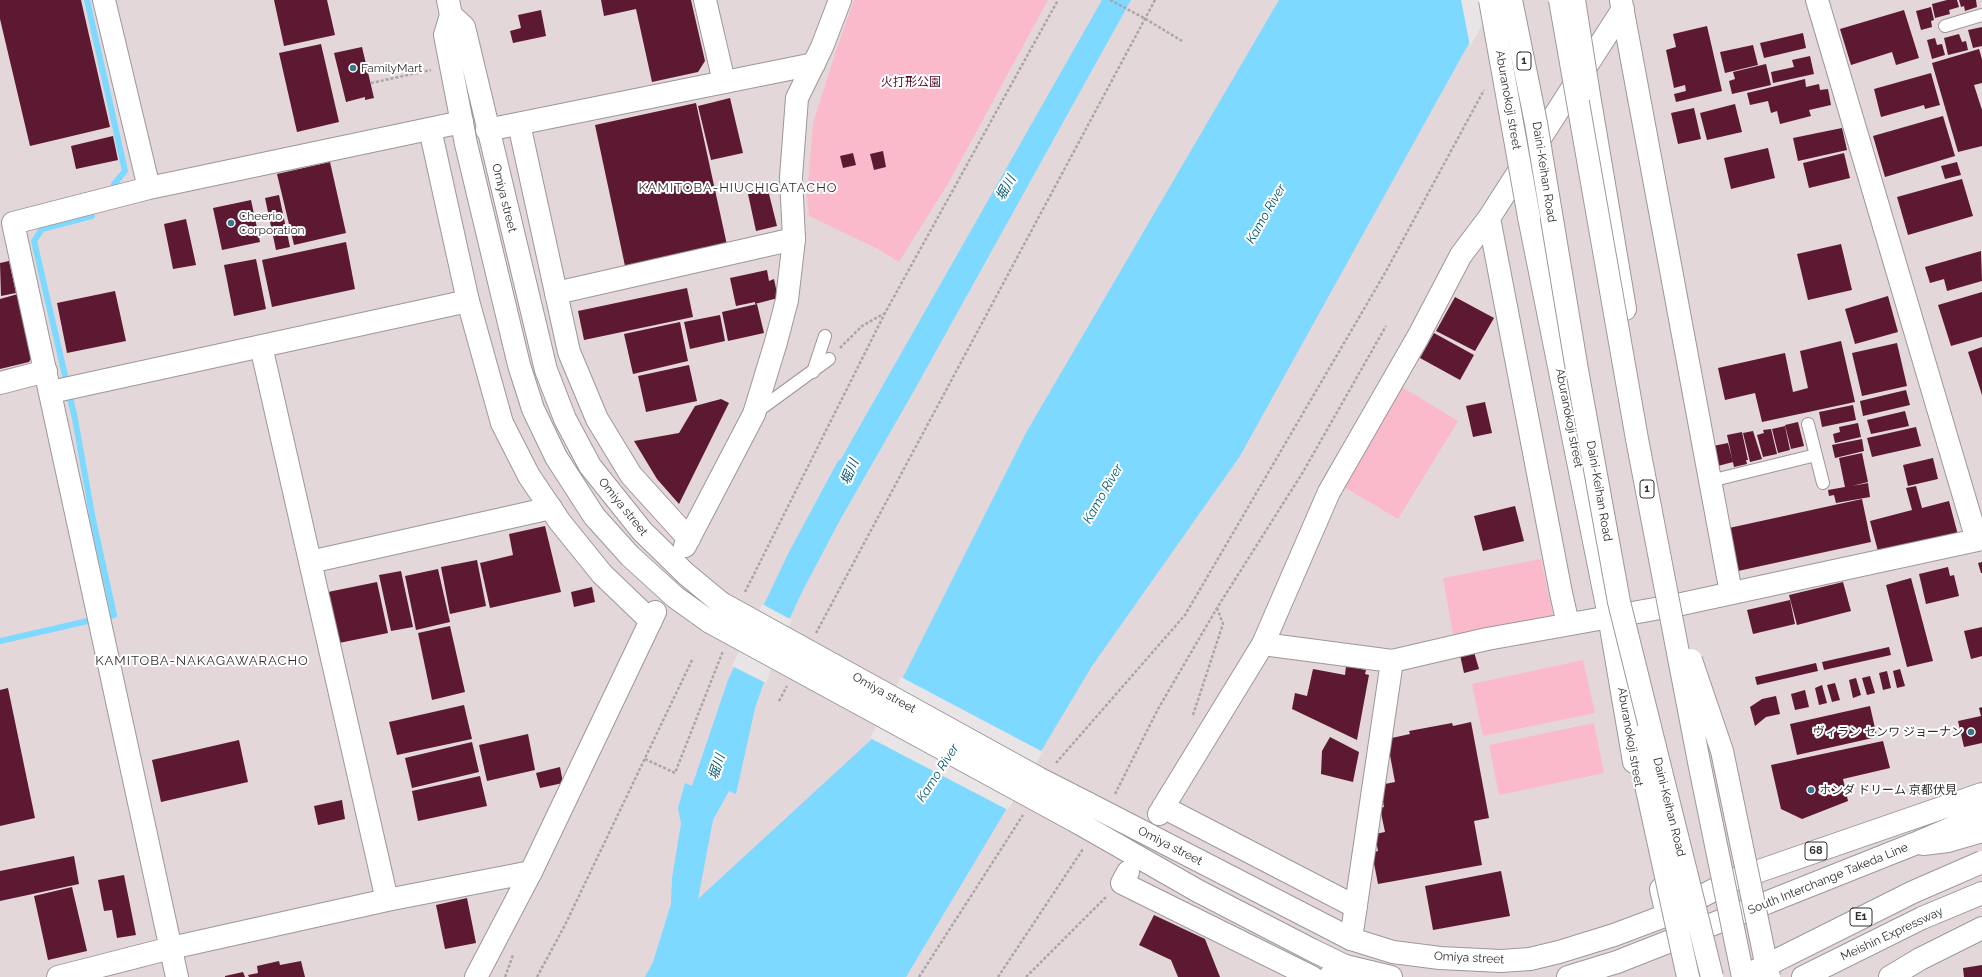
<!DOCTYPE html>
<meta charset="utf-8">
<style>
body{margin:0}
canvas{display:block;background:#e9e4e5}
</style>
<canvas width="1982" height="977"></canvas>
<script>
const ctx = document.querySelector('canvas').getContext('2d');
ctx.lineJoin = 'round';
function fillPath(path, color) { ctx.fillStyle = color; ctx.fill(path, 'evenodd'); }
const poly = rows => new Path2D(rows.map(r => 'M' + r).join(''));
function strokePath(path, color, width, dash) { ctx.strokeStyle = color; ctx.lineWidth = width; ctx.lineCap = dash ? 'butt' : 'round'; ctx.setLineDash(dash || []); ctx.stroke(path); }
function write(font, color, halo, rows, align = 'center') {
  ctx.font = font + ' Raleway,"Noto Sans JP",sans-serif'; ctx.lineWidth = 4; ctx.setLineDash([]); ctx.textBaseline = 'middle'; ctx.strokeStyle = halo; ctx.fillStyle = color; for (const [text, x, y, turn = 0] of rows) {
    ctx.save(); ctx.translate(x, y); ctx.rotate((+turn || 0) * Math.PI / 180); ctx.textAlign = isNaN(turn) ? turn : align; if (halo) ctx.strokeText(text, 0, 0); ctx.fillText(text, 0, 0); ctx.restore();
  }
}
const built = poly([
 [0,0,1982,0,1982,977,0,977]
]);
const green = poly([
 [854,0,1048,0,949,182,899,262,878,249,809,216,807,196,813,123,836,51],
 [1402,387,1458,421,1398,519,1342,486],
 [1541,559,1554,620,1454,640,1443,578],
 [1583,660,1595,713,1483,736,1472,684],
 [1594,723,1604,773,1499,795,1489,745]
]);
const water = poly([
 [1102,0,1131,0,915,389,840,520,802,592,776,648,755,708,736,794,729,791,713,820,698,899,872,739,1027,431,1279,0,1495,0,1483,18,1240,456,1092,666,906,977,645,977,653,962,671,904,672,878,681,824,678,808,685,783,692,786,728,680,789,552,838,461,841,459]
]);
const pier = poly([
 [1461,0,1497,0,1470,46],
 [762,604,792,620,778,649,766,683,732,666],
 [901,677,1043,752,1008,810,870,738]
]);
const stream = poly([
 [87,0,125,171,114,184],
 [0,641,114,615,93,520,75,419,34,241,42,229,92,216]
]);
const building = poly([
 [0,0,81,0,110,127,30,146,0,19],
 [274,0,327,0,335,35,284,46],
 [601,0,691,0,705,61,698,72,652,82,636,9,604,16],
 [1947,0,1957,0,1959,7,1949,10,1950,14,1935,18,1932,4],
 [1959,0,1976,0,1977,7,1965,11,1964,6,1961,7],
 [1931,7,1934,20,1931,21,1932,27,1921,30,1916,11],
 [541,10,546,36,513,43,510,31,521,28,518,15],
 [1904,10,1919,58,1896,65,1892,52,1851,65,1840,29],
 [1707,26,1722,91,1676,102,1674,94,1686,91,1685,85,1674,88,1666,50,1676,47,1673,34],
 [1982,27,1982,46,1973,48,1968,30],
 [1803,33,1806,48,1764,58,1760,43],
 [1959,34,1962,42,1966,41,1968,50,1948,55,1944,38],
 [1935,38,1937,45,1942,44,1945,55,1932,59,1927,40],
 [321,44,339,122,297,132,279,53],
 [1753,45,1758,65,1725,73,1720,52],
 [362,47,374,98,365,100,365,97,346,102,334,53],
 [1979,49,1982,59,1982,83,1974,85,1982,110,1982,146,1958,152,1932,63],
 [1810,56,1814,74,1773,83,1771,72,1794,67,1792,60],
 [1766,64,1771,85,1732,94,1729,81,1735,79,1733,72],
 [1931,73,1940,105,1925,109,1924,105,1881,117,1874,89],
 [1805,79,1806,87,1819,84,1820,90,1828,89,1831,105,1809,110,1811,116,1780,124,1777,111,1771,113,1768,101,1750,105,1747,93],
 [730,98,743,153,711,160,698,106],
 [696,103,727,245,625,266,595,125],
 [1735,104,1742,132,1707,140,1700,113],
 [1694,108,1701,139,1678,144,1671,113],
 [1943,116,1955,156,1885,177,1873,136],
 [1842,128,1847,150,1798,161,1793,138],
 [113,136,118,160,76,169,71,146],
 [1768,148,1775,178,1731,189,1724,158],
 [883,151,886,167,874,170,870,154],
 [853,153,856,165,843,168,840,156],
 [1844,153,1850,178,1809,188,1803,163],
 [330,162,346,233,294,245,277,174],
 [1957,162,1961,175,1945,179,1941,166],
 [1962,179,1973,216,1908,235,1897,197],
 [768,190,777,226,756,231,748,194],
 [279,195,290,247,276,250,265,198],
 [251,200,260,242,222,250,213,208],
 [186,219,196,265,173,269,164,224],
 [346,242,355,289,272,307,262,260],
 [1841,244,1852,290,1808,300,1797,254],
 [1981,251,1982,281,1947,291,1944,279,1930,283,1925,267],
 [256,259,266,309,234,316,224,265],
 [9,261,16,293,1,296,0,263],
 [767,270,769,281,774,279,778,298,755,304,755,302,736,306,730,278],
 [687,288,693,317,584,340,578,311],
 [115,291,126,341,67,353,57,303],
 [1982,292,1982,337,1951,346,1938,305],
 [18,294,32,357,29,362,0,369,0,299],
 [1888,296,1898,332,1855,344,1845,309],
 [1455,297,1494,318,1475,351,1436,331],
 [757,304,764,333,728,341,722,312],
 [720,315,725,341,690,349,684,322],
 [680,322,688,361,633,374,624,334],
 [1434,333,1474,355,1460,380,1420,358],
 [1841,341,1855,402,1762,422,1755,393,1725,400,1718,368,1785,353,1793,392,1808,388,1800,351],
 [1897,343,1907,386,1862,396,1852,353],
 [1982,347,1982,395,1968,352],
 [689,365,697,401,646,412,638,376],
 [1906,390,1910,405,1863,416,1860,401],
 [721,399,729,403,679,504,657,479,634,441,679,433,695,406],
 [1485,402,1492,433,1473,437,1466,406],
 [1853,405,1856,420,1822,427,1819,412],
 [1905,411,1909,426,1871,434,1867,420],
 [1798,422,1804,446,1791,449,1785,425],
 [1858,423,1861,437,1835,443,1833,434,1840,432,1839,427],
 [1785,426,1790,450,1778,453,1772,429],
 [1916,427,1921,446,1872,457,1867,438],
 [1771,429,1777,454,1763,457,1757,435,1764,433,1763,430],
 [1753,431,1762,459,1750,462,1743,433],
 [1742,432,1748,460,1746,460,1747,464,1734,467,1727,435],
 [1862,439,1864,451,1835,458,1832,445],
 [1728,443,1733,462,1718,466,1713,446],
 [1862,453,1868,482,1852,486,1868,483,1870,497,1836,503,1834,495,1829,496,1828,490,1845,487,1839,458],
 [1933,458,1938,479,1908,486,1903,465],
 [1916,486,1922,508,1949,501,1958,535,1879,555,1870,521,1912,510,1906,488],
 [1862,499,1871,542,1738,571,1729,528],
 [1515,506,1524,541,1483,551,1474,516],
 [545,526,561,592,490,608,480,563,513,555,509,534],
 [477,560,486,606,450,614,441,567],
 [1982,562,1982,573,1981,573,1978,563],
 [1948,567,1950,576,1954,575,1959,596,1926,604,1919,574],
 [438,569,450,622,416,630,405,576],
 [401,571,413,627,391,631,379,575],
 [1911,578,1933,661,1907,667,1886,585],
 [377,582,388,633,339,643,328,592],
 [1843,582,1851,611,1797,625,1789,595],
 [592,587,595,602,574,607,571,592],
 [1790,600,1795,624,1753,634,1747,610],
 [450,626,465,692,432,700,418,633],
 [1982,627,1982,656,1971,659,1964,631],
 [1889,647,1891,655,1824,670,1822,662],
 [1474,652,1479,669,1464,673,1460,655],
 [1816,663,1818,671,1757,685,1755,677],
 [1346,666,1366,670,1365,674,1369,675,1357,740,1292,709,1295,693,1307,696,1313,669,1345,675],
 [1900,669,1905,686,1897,688,1893,671],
 [1887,671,1891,688,1883,690,1879,673],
 [1870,676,1875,693,1867,695,1862,678],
 [1856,678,1861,695,1853,698,1849,680],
 [1835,683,1840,700,1832,702,1827,685],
 [1822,685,1827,703,1819,705,1815,688],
 [8,688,35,818,0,826,0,690],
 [1805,690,1809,707,1795,710,1791,694],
 [1776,696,1780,714,1766,717,1755,726,1750,707,1762,699],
 [464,705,472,739,397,755,389,722],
 [1870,706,1877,737,1797,755,1790,724],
 [1982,707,1982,743,1964,747,1958,721,1981,716,1979,708],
 [1471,722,1489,818,1474,821,1482,865,1378,884,1373,858,1375,857,1374,852,1378,851,1375,834,1385,832,1380,808,1384,807,1380,785,1395,782,1387,739,1410,734,1409,731,1452,723,1453,726],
 [528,734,535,770,487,781,479,745],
 [1330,737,1359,752,1353,782,1321,774,1322,751],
 [239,740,248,782,161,802,152,760],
 [1883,741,1890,768,1843,779,1848,801,1802,819,1781,809,1771,765],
 [472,742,479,772,412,788,405,758],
 [560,767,563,783,540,788,536,773],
 [480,776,487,806,418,821,412,791],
 [342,800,345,819,318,825,314,806],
 [74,856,79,884,0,901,0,871],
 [1501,871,1510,916,1433,930,1425,886],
 [124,875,136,935,117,938,112,910,104,911,98,880],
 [72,887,87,951,48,960,34,896],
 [467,898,476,943,445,949,436,905],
 [1154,915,1205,939,1220,977,1178,977,1171,960,1139,945],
 [279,961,280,965,301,961,305,977,249,977,248,975,258,973,257,966],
 [1982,965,1982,977,1964,977,1963,968],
 [243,972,245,977,225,977,225,976]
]);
const path = poly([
 [1110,0,1144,18,1182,41],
 [371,83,431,70],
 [840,348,862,326,885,313],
 [745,592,885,313,1058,0],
 [816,633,1155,0],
 [779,701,787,686],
 [1193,715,1223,624,1217,608],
 [645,759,675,773,723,651],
 [1056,763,1185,615,1385,273,1484,90],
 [1115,794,1158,709,1217,608,1303,472,1386,326],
 [505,977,513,955],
 [537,977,565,925,693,658],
 [919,977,1023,815],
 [998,977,1083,849],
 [1026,977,1107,896]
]);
const service = poly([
 [1945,26,1982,15],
 [813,372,825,336],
 [755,413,829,359],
 [1808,424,1823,483],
 [1710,481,1816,455]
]);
const minor = poly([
 [104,0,149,188],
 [1817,0,1977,540],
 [1621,1,1731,593],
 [487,130,814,64],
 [556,293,794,239],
 [261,346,387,900],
 [0,383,46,371],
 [51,392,468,301],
 [310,562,551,508],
 [1568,624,1561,593,1489,218,1623,9],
 [1263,644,1392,661,1487,639,1677,605,1982,539],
 [1163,807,1356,907],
 [1159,814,1263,644,1329,492,1418,337,1461,255,1489,218],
 [1923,844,1948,841,1982,831],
 [1128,872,1122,883,1312,977],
 [1351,939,1392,661],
 [58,977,171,948,387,900,531,872],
 [177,977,13,223,149,188,462,122],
 [476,977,531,872],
 [1329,977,1345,966]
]);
const tertiary = poly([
 [448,0,451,15,445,35,466,144,519,365,533,409,556,457,594,516,630,556,675,597,710,622],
 [705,0,724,82],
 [451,15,464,27,546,370,565,419,590,466,642,531,686,574,721,603],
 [1588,89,1625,309],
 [519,124,569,352,597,419,631,475,689,539],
 [430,129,468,301,502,423,529,476,560,522,602,574,651,621],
 [1529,217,1609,616,1634,762],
 [685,546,754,414,776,342,787,300,794,239,791,177,797,98,822,47,840,0],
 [1087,803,1351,939,1393,952,1440,958,1501,961,1530,959,1559,952,1614,935,1667,915,1661,889],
 [1077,822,1198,891,1312,950,1345,966,1391,977],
 [531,872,655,612],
 [1568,977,1617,962,1673,940],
 [1890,977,1920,959,1982,928]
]);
const primary = poly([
 [1677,909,1733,880,1982,794],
 [1683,936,1914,844,1982,815]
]);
const motorway = poly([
 [1803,977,1922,918,1982,893]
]);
const tertiaryBridge = poly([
 [1490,0,1529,217],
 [1574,0,1588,89],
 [721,603,1038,778,1087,803],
 [710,622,1077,822]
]);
const motorwayBridge = poly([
 [1511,0,1536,123,1577,370,1619,602,1712,977],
 [1560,0,1637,439,1699,762,1743,977],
 [1691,660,1722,751,1769,977],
 [1639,737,1646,785,1688,977],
 [1753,972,1913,892,1982,862]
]);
const markers = [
 [353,68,4,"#39758c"],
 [231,223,4,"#39758c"],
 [1971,732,4,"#39758c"],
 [1811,790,4,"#39758c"]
];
const shields = [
 [1524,61,14],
 [1647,489,14],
 [1816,851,22],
 [1861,917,22]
];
const shieldNames = [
 ["1",1524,61],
 ["1",1647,489],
 ["68",1816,851],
 ["E1",1861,917]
];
const poiNames = [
 ["FamilyMart",361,68],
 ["Cheerio",239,216],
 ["Corporation",239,230],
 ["ヴィラン センワ ジョーナン",1963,732,"right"],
 ["ホンダ ドリーム 京都伏見",1819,790]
];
const parkNames = [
 ["火打形公園",911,82]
];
const streetNames = [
 ["Aburanokoji street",1508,100,80],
 ["Daini-Keihan Road",1544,172,81],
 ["Omiya street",504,198,76],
 ["Aburanokoji street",1569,418,79],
 ["Daini-Keihan Road",1599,491,80],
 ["Omiya street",623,507,51],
 ["Omiya street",884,693,29],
 ["Aburanokoji street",1630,737,80],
 ["Daini-Keihan Road",1669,807,76],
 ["Omiya street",1170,846,27],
 ["South Interchange Takeda Line",1828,879,-22],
 ["Meishin Expressway",1892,934,-25],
 ["Omiya street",1469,958,3]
];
const neighbourhoodNames = [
 ["KAMITOBA-HIUCHIGATACHO",738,188],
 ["KAMITOBA-NAKAGAWARACHO",202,661]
];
const waterNames = [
 ["堀川",1006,188,-61],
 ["Kamo River",1266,214,-60],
 ["堀川",850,472,-67],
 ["Kamo River",1103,494,-60],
 ["堀川",717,767,-72],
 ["Kamo River",938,773,-57]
];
fillPath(built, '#e4d7da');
fillPath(green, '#fbbacb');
fillPath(water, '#7dd9ff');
fillPath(pier, '#e9e4e5');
strokePath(stream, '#7dd9ff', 6);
fillPath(building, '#5d1832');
strokePath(service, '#9d9799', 14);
strokePath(minor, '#9d9799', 24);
strokePath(tertiary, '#9d9799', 24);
strokePath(primary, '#9d9799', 24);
strokePath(motorway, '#9d9799', 24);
strokePath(path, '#aaa6a7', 2.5, [3, 2]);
strokePath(service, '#fff', 12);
strokePath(minor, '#fff', 22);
strokePath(tertiary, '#fff', 22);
strokePath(primary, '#fff', 22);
strokePath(motorway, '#fff', 22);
strokePath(tertiaryBridge, '#9d9799', 24, []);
strokePath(motorwayBridge, '#9d9799', 24, []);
strokePath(tertiaryBridge, '#fff', 22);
strokePath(motorwayBridge, '#fff', 22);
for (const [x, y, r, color] of markers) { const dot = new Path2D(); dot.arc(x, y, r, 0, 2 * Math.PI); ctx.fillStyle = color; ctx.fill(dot); strokePath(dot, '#fff', 1.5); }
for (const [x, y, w] of shields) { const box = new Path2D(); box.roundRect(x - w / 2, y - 9, w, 18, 3); ctx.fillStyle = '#fff'; ctx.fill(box); strokePath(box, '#302e2e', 1); }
write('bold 11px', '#302e2e', null, shieldNames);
write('12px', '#302e2e', '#fff', poiNames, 'left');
write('12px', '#540c2a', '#fff', parkNames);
write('12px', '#302e2e', '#fff', streetNames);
ctx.letterSpacing = '1px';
write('13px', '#302e2e', '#fff', neighbourhoodNames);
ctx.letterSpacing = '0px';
write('italic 13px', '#04566f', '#fff', waterNames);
</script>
